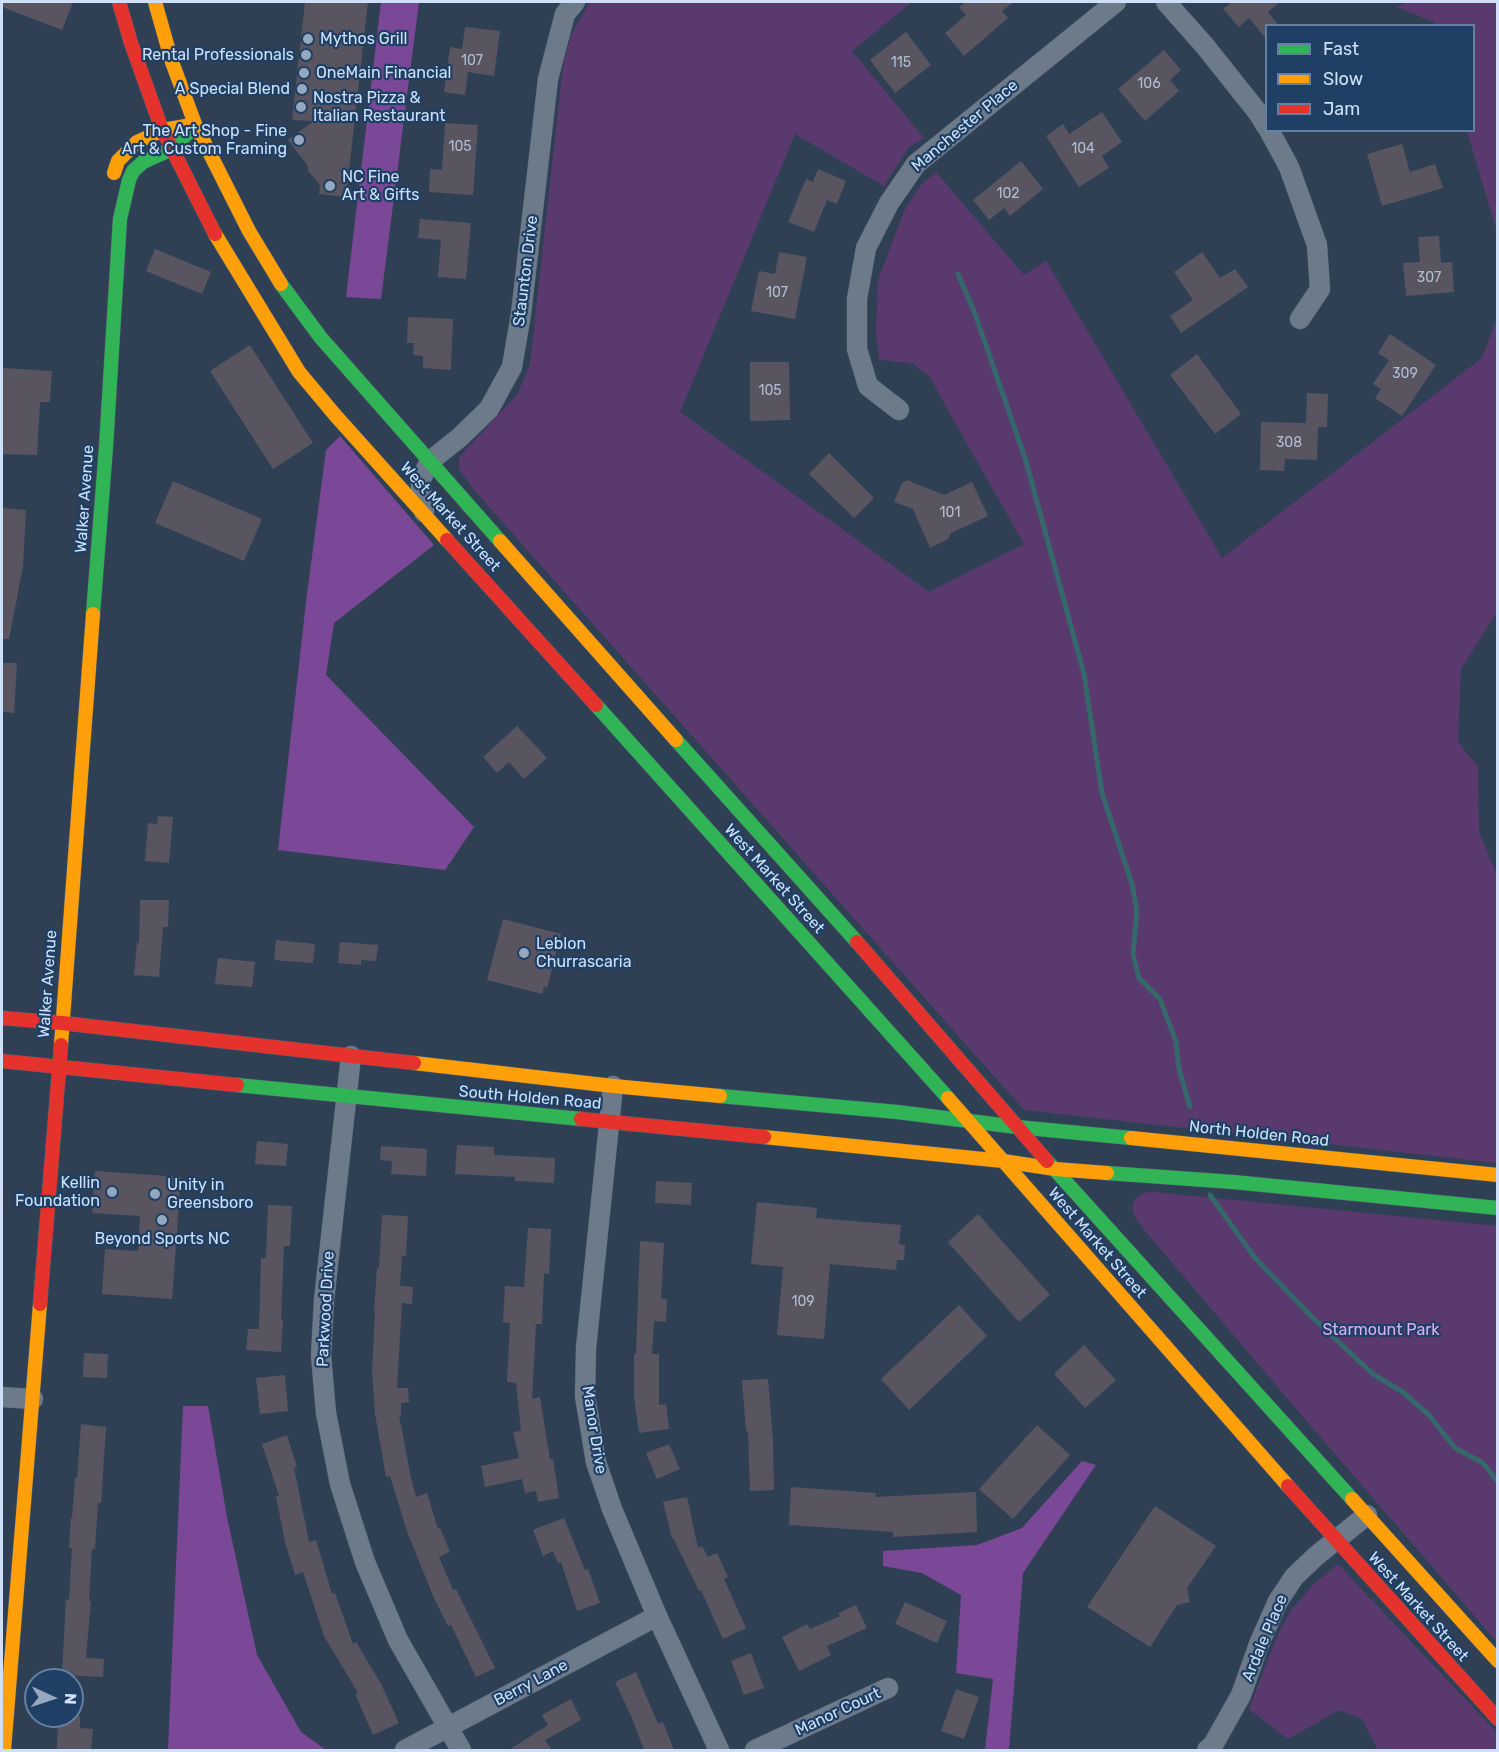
<!DOCTYPE html>
<style>
body{margin:0}
#map{position:relative;width:1499px;height:1752px;overflow:hidden;background:#2f4055;font-family:Rubik,sans-serif}
canvas{display:block}
.frame{position:absolute;inset:0;border:3px solid #cde0f8;pointer-events:none}
.legend{position:absolute;left:1265px;top:24px;width:210px;height:108px;box-sizing:border-box;background:#1f3f65;border:2px solid #657fa0;margin:0;padding:8px 10px;list-style:none;font-size:18px;color:#cde0f8}
.legend li{display:flex;align-items:center;gap:12px;height:30px}
.legend b{width:30px;border:2px solid #657fa0}
.north{position:absolute;left:24px;top:1668px;width:60px;height:60px;box-sizing:border-box;background:#1f3f65;border:2px solid #657fa0;border-radius:50%;rotate:93deg;font-size:16px;font-weight:700;line-height:24px;text-align:center;color:#cde0f8}
.north::after{content:'';display:block;margin:auto;width:21px;height:27px;background:#96a8bf;clip-path:polygon(50% 0,100% 100%,50% 72%,0 100%)}
</style>
<div id="map">
<canvas width="1499" height="1752"></canvas>
<div class="frame"></div>
<ul class="legend">
<li><b style="height:8px;background:#30b455"></b>Fast</li>
<li><b style="height:8px;background:#ff9f0a"></b>Slow</li>
<li><b style="height:8px;background:#e5322d"></b>Jam</li>
</ul>
<div class="north">N</div>
</div>
<script>
const ctx = document.querySelector('canvas').getContext('2d');
ctx.lineJoin = 'round';
function fillPath(path, color) { ctx.fillStyle = color; ctx.fill(path, 'evenodd'); }
const poly = rows => new Path2D(rows.map(r => 'M' + r).join(''));
function strokePath(path, color, width, dash) { ctx.strokeStyle = color; ctx.lineWidth = width; ctx.lineCap = dash ? 'butt' : 'round'; ctx.setLineDash(dash || []); ctx.stroke(path); }
function write(font, color, halo, rows, align = 'center') {
  ctx.font = font + ' Rubik,sans-serif'; ctx.lineWidth = 4.5; ctx.setLineDash([]); ctx.textBaseline = 'middle'; ctx.strokeStyle = halo; ctx.fillStyle = color; for (const [text, x, y, turn = 0] of rows) {
    ctx.save(); ctx.translate(x, y); ctx.rotate((+turn || 0) * Math.PI / 180); ctx.textAlign = isNaN(turn) ? turn : align; if (halo) ctx.strokeText(text, 0, 0); ctx.fillText(text, 0, 0); ctx.restore();
  }
}
const green = poly([
 [590,2,912,2,852,51,924,138,908,148,884,186,795,134,680,412,929,592,1024,544,940,396,931,378,912,363,888,361,879,359,876,332,878,280,904,211,921,185,936,172,1024,275,1046,261,1222,558,1482,358,1497,318,1497,612,1461,669,1458,742,1478,767,1479,832,1497,875,1497,1163,1024,1110,475,491,459,469,459,457,517,395,530,364,563,66,571,35],
 [1407,2,1497,2,1497,232,1467,131,1474,130,1474,26,1435,25,1434,22,1396,7],
 [1153,1192,1497,1226,1497,1642,1304,1418,1145,1231,1135,1217,1132,1208,1135,1199,1143,1193],
 [1338,1564,1497,1733,1497,1750,1378,1750,1362,1719,1339,1710,1288,1739,1249,1709,1278,1634,1291,1610,1315,1583]
]);
const forest = poly([
 [381,2,419,2,381,299,346,297],
 [340,436,434,545,334,623,326,675,474,827,445,870,278,850,306,602,326,450],
 [183,1406,208,1406,227,1517,257,1655,301,1732,326,1750,168,1750],
 [1082,1461,1096,1465,1023,1573,1009,1750,985,1750,993,1679,956,1673,961,1595,922,1573,883,1566,883,1551,977,1545,1022,1528]
]);
const stream = poly([
 [958,274,974,311,1025,458,1084,674,1102,793,1132,884,1137,911,1133,954,1139,978,1160,999,1176,1042,1179,1069,1190,1107],
 [1210,1195,1255,1258,1313,1318,1373,1374,1404,1393,1429,1415,1455,1448,1483,1463,1498,1482]
]);
const building = poly([
 [2,2,73,2,62,30,2,7],
 [305,2,368,2,346,197,319,194,320,185,308,171,308,166,288,140,314,121,292,120],
 [966,2,1014,2,1002,11,1008,18,964,56,945,33,966,15,959,7],
 [1232,2,1280,2,1268,12,1279,26,1266,26,1266,39,1249,18,1239,27,1223,9],
 [465,27,500,31,494,76,468,72,465,95,444,92,450,47,462,49],
 [906,32,931,65,895,93,870,60],
 [1164,50,1181,70,1170,80,1179,91,1145,121,1118,89],
 [1102,112,1122,142,1102,156,1109,168,1079,187,1046,136,1063,124,1069,134],
 [445,123,478,125,473,195,429,192,430,169,442,170],
 [1402,144,1410,172,1435,164,1443,188,1382,206,1367,154],
 [1021,161,1043,189,1010,216,1004,208,989,220,973,200],
 [818,169,846,181,837,204,827,200,814,232,788,222,806,179,813,182],
 [420,219,471,223,466,279,438,277,441,240,418,238],
 [1439,236,1441,263,1452,262,1454,292,1406,296,1403,263,1420,262,1418,237],
 [155,249,211,272,202,294,146,271],
 [779,252,807,257,795,319,751,311,759,271,775,274],
 [1202,252,1220,278,1235,269,1248,287,1181,333,1170,316,1193,300,1174,272],
 [408,317,453,319,451,370,423,368,423,356,413,355,414,343,407,343],
 [1390,334,1436,365,1402,416,1375,398,1381,389,1373,384,1389,360,1378,353],
 [250,345,313,443,273,469,210,371],
 [1197,354,1241,414,1215,434,1170,375],
 [750,362,789,362,790,420,750,421],
 [2,368,52,371,50,402,40,402,37,455,2,454],
 [1307,393,1328,394,1327,427,1318,427,1317,460,1285,459,1284,471,1260,470,1261,422,1306,423],
 [829,453,874,498,854,518,809,474],
 [907,480,944,495,972,482,988,516,951,533,948,539,930,548,913,509,894,502,902,483],
 [173,481,262,519,244,561,155,523],
 [2,508,26,510,23,566,9,639,2,639],
 [2,663,17,663,14,713,2,712],
 [517,726,547,758,524,779,509,762,497,773,483,757],
 [158,816,173,817,169,863,145,861,148,823,157,824],
 [140,900,169,900,168,927,163,927,159,977,134,975,137,943,139,943],
 [503,919,561,934,547,988,544,987,542,994,487,980],
 [276,940,315,944,313,963,274,960],
 [340,942,378,945,376,961,361,960,361,965,338,963],
 [218,958,255,962,252,987,215,984],
 [257,1141,288,1144,286,1166,255,1164],
 [457,1145,494,1147,494,1155,555,1158,554,1183,515,1181,515,1177,455,1174],
 [381,1146,427,1149,426,1176,391,1174,392,1161,380,1160],
 [95,1171,181,1177,172,1299,102,1294,105,1249,138,1251,140,1216,92,1213],
 [656,1181,692,1183,691,1205,655,1203],
 [757,1202,817,1208,816,1218,901,1225,899,1244,905,1245,904,1260,897,1260,896,1270,830,1264,824,1339,777,1335,783,1267,751,1264],
 [268,1205,292,1206,290,1246,284,1246,281,1320,283,1320,281,1352,246,1350,248,1329,259,1329,261,1258,266,1258],
 [978,1214,1050,1295,1019,1322,948,1242],
 [382,1215,408,1216,406,1256,402,1256,400,1286,413,1287,412,1304,402,1303,397,1388,408,1388,409,1402,401,1403,401,1415,399,1415,411,1478,416,1497,427,1493,438,1529,440,1528,450,1552,439,1557,453,1590,456,1589,495,1668,476,1677,451,1625,448,1626,434,1598,408,1534,390,1476,386,1477,375,1414,372,1371,375,1313,374,1312,377,1267,379,1268],
 [528,1228,551,1229,549,1274,544,1273,542,1324,536,1324,532,1399,540,1397,550,1459,553,1459,559,1498,538,1502,536,1491,525,1493,522,1479,485,1487,481,1466,519,1458,513,1432,521,1431,516,1383,507,1382,510,1323,503,1322,505,1286,524,1287],
 [640,1241,664,1243,661,1299,667,1299,666,1322,654,1321,652,1354,659,1354,659,1405,666,1404,669,1429,639,1433,634,1397,634,1354,636,1354],
 [959,1305,987,1336,909,1410,881,1379],
 [1084,1345,1116,1380,1085,1408,1054,1374],
 [84,1353,108,1354,107,1378,83,1377],
 [285,1375,288,1411,260,1414,256,1378],
 [768,1379,773,1439,774,1490,750,1491,748,1431,746,1431,742,1380],
 [81,1424,106,1427,101,1503,98,1503,95,1549,92,1549,89,1601,91,1601,86,1658,104,1659,103,1677,62,1675,66,1599,69,1600,72,1548,69,1548,71,1518,72,1518,75,1478,77,1478],
 [1037,1425,1070,1455,1013,1519,979,1489],
 [287,1435,297,1467,294,1468,309,1542,316,1540,332,1594,335,1593,353,1644,356,1642,381,1684,399,1723,373,1735,355,1694,358,1693,324,1636,303,1572,295,1575,285,1542,276,1496,279,1496,262,1444],
 [669,1444,680,1469,657,1479,646,1453],
 [791,1487,876,1493,875,1497,976,1492,977,1532,893,1537,893,1532,789,1525],
 [687,1497,698,1548,702,1546,708,1557,717,1553,728,1577,724,1579,746,1628,723,1639,701,1590,699,1591,673,1538,672,1538,663,1502],
 [1155,1506,1216,1546,1187,1588,1190,1602,1177,1605,1150,1647,1087,1607],
 [564,1518,585,1570,588,1569,600,1603,577,1611,561,1562,558,1563,553,1551,543,1556,533,1530],
 [905,1602,947,1621,937,1643,895,1624],
 [856,1605,867,1628,827,1646,831,1655,799,1671,782,1637,807,1624,810,1629,840,1616,838,1613],
 [751,1653,764,1688,744,1695,731,1661],
 [636,1672,658,1724,663,1722,674,1750,644,1750,632,1718,615,1682],
 [956,1689,979,1697,964,1739,941,1731],
 [571,1699,581,1720,545,1740,552,1750,509,1750,548,1725,542,1715],
 [58,1716,80,1716,80,1728,93,1729,91,1750,57,1750]
]);
const street = poly([
 [1166,2,1205,46,1259,114,1266,126],
 [1269,130,1289,167,1317,245,1320,289,1300,319],
 [899,410,868,386,857,349,857,299,866,248,889,203,916,164,1116,2],
 [424,512,421,499,421,479,430,461,459,438,489,409,512,367,521,314,548,79,565,14,575,2],
 [351,1056,324,1300,321,1355,326,1413,340,1484,365,1562,398,1640,461,1750],
 [613,1086,586,1348,585,1396,596,1462,612,1509,657,1616,719,1750],
 [2,1397,33,1399],
 [405,1750,657,1616],
 [755,1750,888,1688],
 [1207,1750,1213,1745,1241,1695,1259,1644,1278,1601,1294,1577,1316,1556,1367,1515]
]);
const fast = poly([
 [281,284,321,338,500,541],
 [93,614,106,447,120,219,129,180,133,171,143,162,172,149,188,133],
 [596,705,948,1098],
 [676,740,857,942],
 [237,1085,581,1119],
 [720,1096,897,1112,1017,1127,1131,1138],
 [1047,1161,1352,1499],
 [1107,1173,1233,1182,1498,1208]
]);
const slow = poly([
 [155,2,172,62,195,124,249,231,281,284],
 [114,173,118,161,137,142,163,130,186,126],
 [215,234,299,372,335,415,447,540],
 [500,541,676,740],
 [61,1045,93,614],
 [414,1063,613,1086,720,1096],
 [948,1098,1288,1486],
 [764,1137,1003,1161,1055,1169,1107,1173],
 [1131,1138,1498,1175],
 [1352,1499,1498,1661],
 [4,1750,40,1304]
]);
const jam = poly([
 [119,2,131,43,161,127,215,234],
 [447,540,596,705],
 [857,942,1047,1161],
 [2,1018,62,1023,414,1063],
 [2,1061,237,1085],
 [581,1119,764,1137],
 [40,1304,61,1045],
 [1288,1486,1498,1719]
]);
const markers = [
 [308,39,6,"#96a8bf"],
 [306,55,6,"#96a8bf"],
 [304,73,6,"#96a8bf"],
 [302,89,6,"#96a8bf"],
 [301,107,6,"#96a8bf"],
 [299,140,6,"#96a8bf"],
 [330,186,6,"#96a8bf"],
 [524,953,6,"#96a8bf"],
 [112,1192,6,"#96a8bf"],
 [155,1194,6,"#96a8bf"],
 [162,1220,6,"#96a8bf"]
];
const numberNames = [
 ["107",472,61],
 ["115",901,63],
 ["106",1149,84],
 ["105",460,147],
 ["104",1083,149],
 ["102",1008,194],
 ["307",1429,278],
 ["107",777,293],
 ["309",1405,374],
 ["105",770,391],
 ["308",1289,443],
 ["101",950,513],
 ["109",803,1302]
];
const poiNames = [
 ["Mythos Grill",320,39],
 ["Rental Professionals",294,55,"right"],
 ["OneMain Financial",316,73],
 ["A Special Blend",290,89,"right"],
 ["Nostra Pizza &",313,98],
 ["Italian Restaurant",313,116],
 ["The Art Shop - Fine",287,131,"right"],
 ["Art & Custom Framing",287,149,"right"],
 ["NC Fine",342,177],
 ["Art & Gifts",342,195],
 ["Leblon",536,944],
 ["Churrascaria",536,962],
 ["Kellin",100,1183,"right"],
 ["Foundation",100,1201,"right"],
 ["Unity in",167,1185],
 ["Greensboro",167,1203],
 ["Beyond Sports NC",162,1239,"center"]
];
const streetNames = [
 ["Manchester Place",965,126,-40],
 ["Staunton Drive",526,271,-83],
 ["Walker Avenue",85,499,-86],
 ["West Market Street",450,517,48],
 ["West Market Street",774,879,48],
 ["Walker Avenue",48,984,-86],
 ["South Holden Road",530,1098,5],
 ["North Holden Road",1259,1134,6],
 ["West Market Street",1097,1243,49],
 ["Parkwood Drive",326,1309,-87],
 ["Manor Drive",594,1430,81],
 ["West Market Street",1418,1607,48],
 ["Ardale Place",1265,1638,-67],
 ["Berry Lane",531,1683,-28],
 ["Manor Court",838,1712,-25]
];
const parkNames = [
 ["Starmount Park",1381,1330]
];
fillPath(green, '#5a3a6e');
fillPath(forest, '#7b4897');
strokePath(stream, '#34686a', 5);
fillPath(building, '#595560');
strokePath(street, '#4d5c6e', 21);
strokePath(fast, '#4d5c6e', 15);
strokePath(slow, '#4d5c6e', 15);
strokePath(jam, '#4d5c6e', 15);
strokePath(street, '#6d7a8a', 20);
strokePath(fast, '#30b455', 14);
strokePath(slow, '#ff9f0a', 14);
strokePath(jam, '#e5322d', 14);
for (const [x, y, r, color] of markers) { const dot = new Path2D(); dot.arc(x, y, r, 0, 2 * Math.PI); ctx.fillStyle = color; ctx.fill(dot); strokePath(dot, '#1f3f65', 2); }
write('14px', '#b0bdd2', null, numberNames);
write('16px', '#cde0f8', '#1f3f65', poiNames, 'left');
write('16px', '#cde0f8', '#1f3f65', streetNames);
write('16px', '#ddaef2', '#1f3f65', parkNames);
</script>
